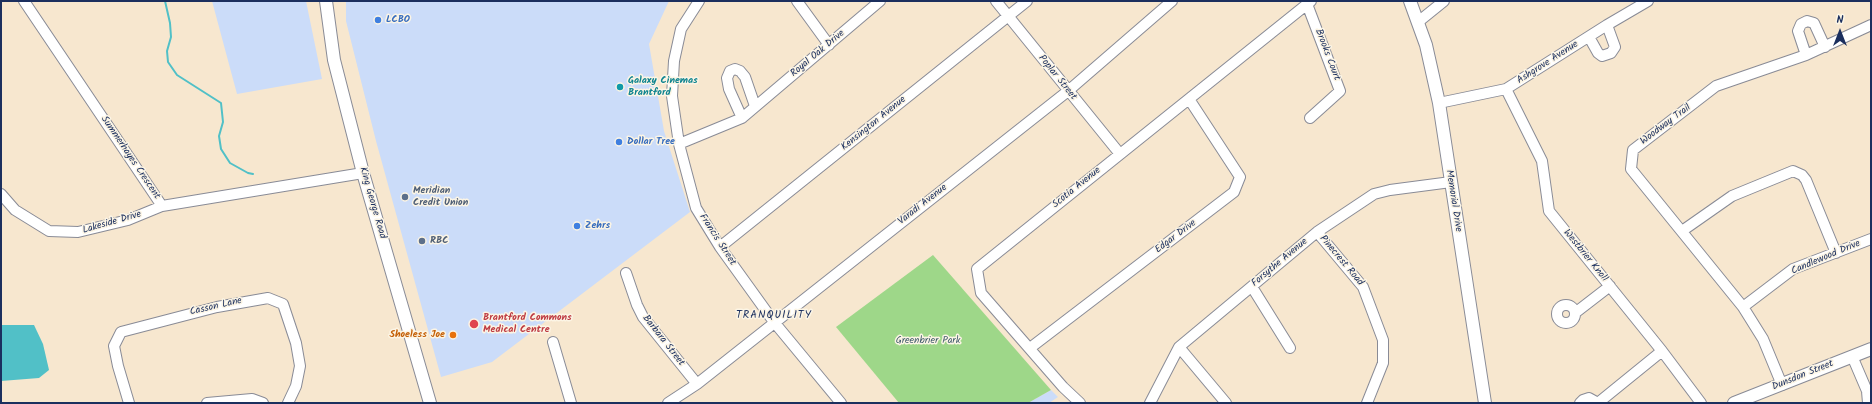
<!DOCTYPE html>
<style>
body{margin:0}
#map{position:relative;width:1872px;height:404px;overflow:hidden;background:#f7e7cf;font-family:Kalam,sans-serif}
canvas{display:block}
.frame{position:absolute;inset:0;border:2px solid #1b2f5e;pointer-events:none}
.north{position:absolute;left:1820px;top:12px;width:40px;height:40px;-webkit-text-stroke:3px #fcf5e5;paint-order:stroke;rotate:0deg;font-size:11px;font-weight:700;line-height:16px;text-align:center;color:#1b2f5e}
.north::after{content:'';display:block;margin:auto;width:14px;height:18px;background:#1b2f5e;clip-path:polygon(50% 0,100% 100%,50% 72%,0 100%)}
</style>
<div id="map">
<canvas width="1872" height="404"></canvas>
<div class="frame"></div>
<div class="north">N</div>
</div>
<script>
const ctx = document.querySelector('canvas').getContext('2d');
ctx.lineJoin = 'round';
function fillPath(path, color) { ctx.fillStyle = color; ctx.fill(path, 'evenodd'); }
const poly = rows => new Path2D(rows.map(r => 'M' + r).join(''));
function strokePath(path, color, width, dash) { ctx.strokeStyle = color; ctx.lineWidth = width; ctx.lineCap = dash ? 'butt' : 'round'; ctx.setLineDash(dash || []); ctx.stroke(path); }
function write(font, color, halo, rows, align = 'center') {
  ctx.font = font + ' Kalam,sans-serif'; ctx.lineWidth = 3; ctx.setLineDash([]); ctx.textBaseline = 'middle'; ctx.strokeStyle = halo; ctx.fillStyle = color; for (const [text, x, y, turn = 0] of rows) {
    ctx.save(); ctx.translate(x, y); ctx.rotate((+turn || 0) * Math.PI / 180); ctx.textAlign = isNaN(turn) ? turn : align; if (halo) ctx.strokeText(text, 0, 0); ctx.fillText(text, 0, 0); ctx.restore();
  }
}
const built = poly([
 [212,1,306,1,322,79,237,94],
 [346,1,669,1,649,44,664,131,690,212,492,362,441,377,376,141,346,21],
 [1051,390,1058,397,1049,403,1028,403]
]);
const green = poly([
 [933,255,1051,390,1028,403,899,403,836,327]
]);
const water = poly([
 [1,325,34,325,43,344,49,370,39,378,1,381]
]);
const stream = poly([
 [165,1,170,23,171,37,167,51,168,62,177,75,221,103,223,122,219,136,221,149,230,163,248,173,253,174]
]);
const minor = poly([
 [24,1,162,206],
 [699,1,681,29,674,61,672,96,679,144,696,208,720,247,774,322,841,403],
 [797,1,829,45],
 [996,1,1120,154],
 [1307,4,1340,91,1310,118],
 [1418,22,1444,1],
 [1589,37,1598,53,1602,56,1611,53,1615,47,1607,25],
 [1806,55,1798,31,1801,24,1807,21,1814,23,1825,47],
 [1506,89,1542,161,1549,211,1662,351,1701,403],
 [1439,103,1506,89,1607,25,1648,1],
 [742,118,729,89,727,78,730,71,735,69,740,71,745,77,755,106],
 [679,144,742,118,880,1],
 [1,194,15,210,49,231,78,232,128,220,162,206,363,173],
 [1682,231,1732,196,1793,171,1802,175,1806,180,1836,253],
 [1317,232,1363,287,1383,340,1383,363,1367,403],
 [720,247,1027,1],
 [626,273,637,305,643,317,697,384],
 [1252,287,1290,348],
 '1557 314a9 9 0 1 1 18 0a9 9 0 1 1-18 0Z',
 [1743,307,1793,269,1871,239],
 [1575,313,1610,286],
 [553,342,571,403],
 [1179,347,1226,403],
 [1030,348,1234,192,1240,177,1189,99],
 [1852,356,1867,391,1868,403],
 [1782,385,1763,339,1743,307,1631,169,1633,150,1716,86,1806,55,1871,25],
 [129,403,118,366,114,346,121,332,217,307,268,298,283,304,296,343,300,366,296,386,288,403],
 [207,403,252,399,263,403],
 [668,403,697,384,1068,91,1172,1],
 [1080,403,1063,387,981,293,977,269,1311,1],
 [1150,403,1179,347,1317,232,1374,194,1390,190,1451,182],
 [1580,403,1583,400,1589,398,1598,403,1662,351]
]);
const major = poly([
 [326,1,334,60,363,173,430,403],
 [1410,1,1426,45,1439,103,1485,403],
 [1734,403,1871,349]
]);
const markers = [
 [378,20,4,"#3f7fe0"],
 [620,87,4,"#0f9aa8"],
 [619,142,4,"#3f7fe0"],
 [405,197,4,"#5c6f8a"],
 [577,226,4,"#3f7fe0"],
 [422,241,4,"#5c6f8a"],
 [474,324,5,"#e0444e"],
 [453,335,4,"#e8710a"]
];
const shopNames = [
 ["LCBO",386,20],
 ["Dollar Tree",627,142],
 ["Zehrs",585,226]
];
const streetNames = [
 ["Royal Oak Drive",818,54,-40],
 ["Brooks Court",1327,55,69],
 ["Ashgrove Avenue",1548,63,-33],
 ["Poplar Street",1057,78,51],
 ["Kensington Avenue",874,124,-39],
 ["Woodway Trail",1666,125,-37],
 ["Summerhayes Crescent",130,158,56],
 ["Scotia Avenue",1077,188,-39],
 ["Memorial Drive",1453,201,81],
 ["King George Road",372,203,74],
 ["Varadi Avenue",923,205,-38],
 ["Lakeside Drive",112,223,-16],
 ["Edgar Drive",1176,237,-37],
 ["Francis Street",717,240,57],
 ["Westbrier Knoll",1585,256,51],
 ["Candlewood Drive",1826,258,-23],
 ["Pinecrest Road",1341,261,50],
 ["Forsythe Avenue",1280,263,-40],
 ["Casson Lane",216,307,-13],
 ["Barbara Street",663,341,52],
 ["Dunsdon Street",1803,376,-22]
];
const cultureNames = [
 ["Galaxy Cinemas",628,81],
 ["Brantford",628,93]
];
const serviceNames = [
 ["Meridian",413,191],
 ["Credit Union",413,203],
 ["RBC",430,241]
];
const healthNames = [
 ["Brantford Commons",483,318],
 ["Medical Centre",483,330]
];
const foodNames = [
 ["Shoeless Joe",445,335]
];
const parkNames = [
 ["Greenbrier Park",928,341]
];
const neighbourhoodNames = [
 ["TRANQUILITY",774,316]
];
fillPath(built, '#cbdcf9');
fillPath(green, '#9ed789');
fillPath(water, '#51c0c7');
strokePath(stream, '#51c0c7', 2);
strokePath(minor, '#898b96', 12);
strokePath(major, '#898b96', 14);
strokePath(minor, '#fff', 10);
strokePath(major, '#fff', 12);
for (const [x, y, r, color] of markers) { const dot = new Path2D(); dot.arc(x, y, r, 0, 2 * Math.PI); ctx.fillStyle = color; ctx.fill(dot); strokePath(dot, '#fcf5e5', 1.5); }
write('bold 10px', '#366cbe', '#fcf5e5', shopNames, 'left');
write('10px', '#1b2f5e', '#fcf5e5', streetNames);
write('bold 10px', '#0d838f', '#fcf5e5', cultureNames, 'left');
write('bold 10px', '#4e5e75', '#fcf5e5', serviceNames, 'left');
write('bold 10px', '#be3a42', '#fcf5e5', healthNames, 'left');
write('bold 10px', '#c56008', '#fcf5e5', foodNames, 'right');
write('10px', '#3c5969', '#fcf5e5', parkNames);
ctx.letterSpacing = '1px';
write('11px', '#1b2f5e', '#fcf5e5', neighbourhoodNames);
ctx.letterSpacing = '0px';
</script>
